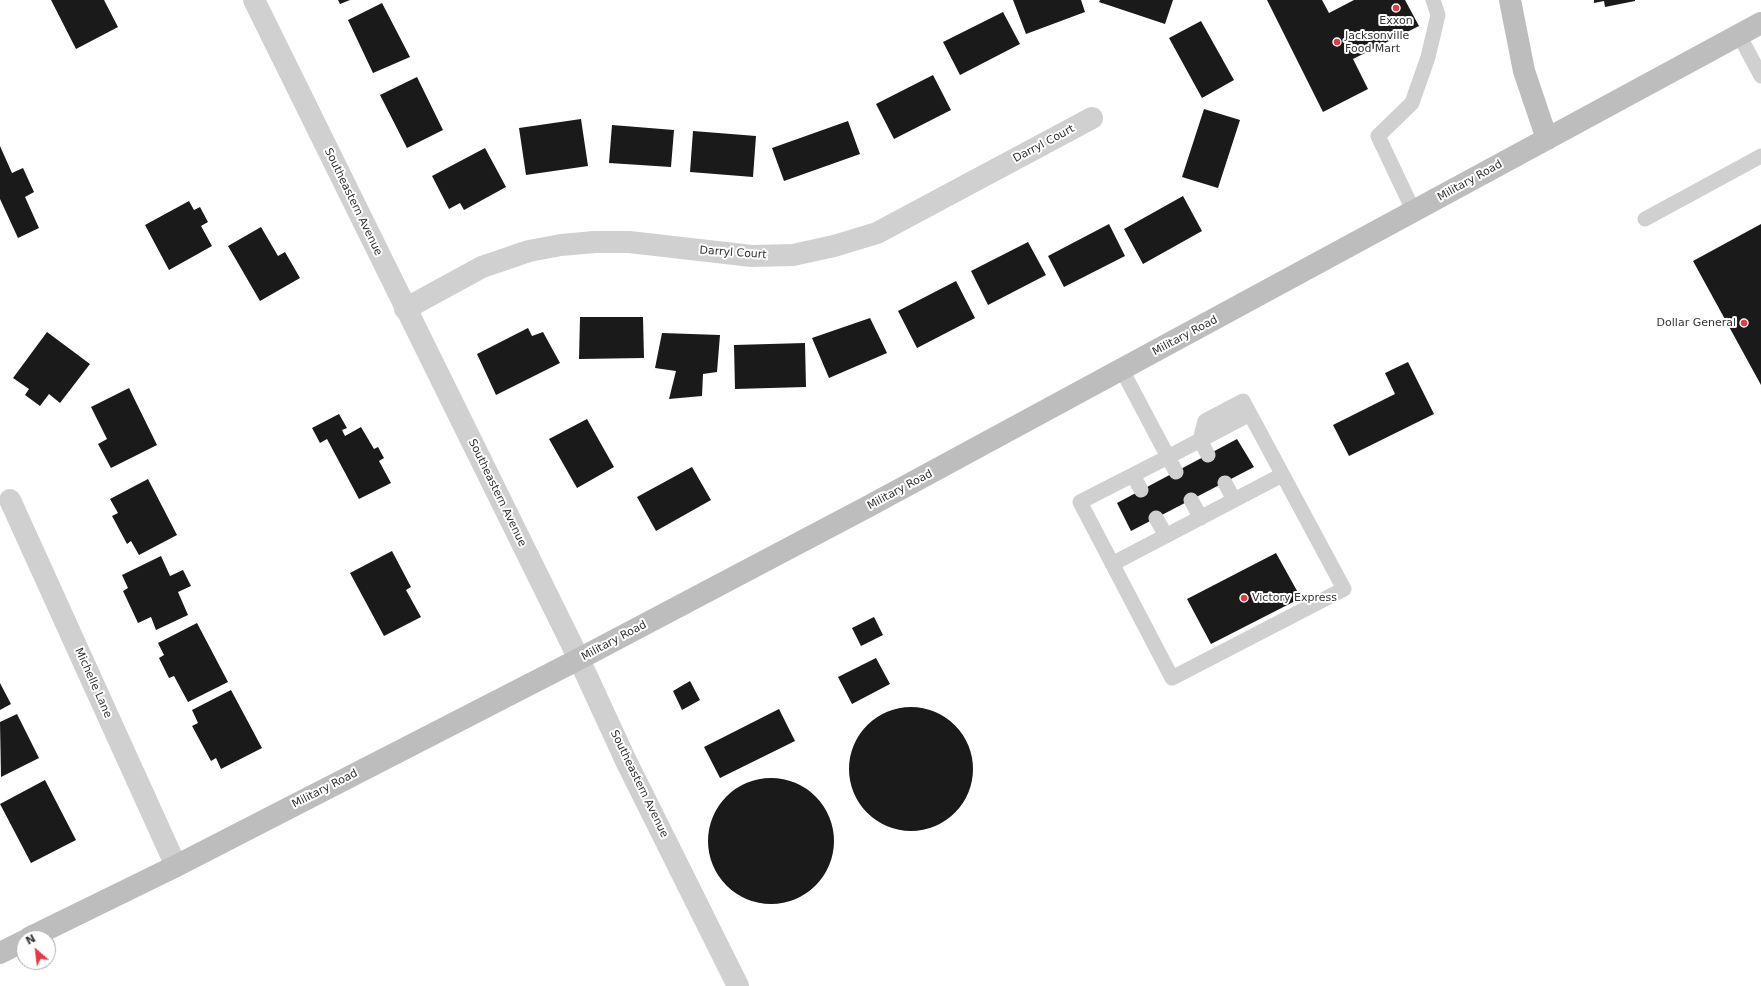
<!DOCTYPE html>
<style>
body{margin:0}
#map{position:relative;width:1761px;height:986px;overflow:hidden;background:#fff;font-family:"DejaVu Sans",sans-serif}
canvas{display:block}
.north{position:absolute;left:16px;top:930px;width:40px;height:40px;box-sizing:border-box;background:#fff;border:1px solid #adadad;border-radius:50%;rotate:332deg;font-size:11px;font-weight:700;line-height:16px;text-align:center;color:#333}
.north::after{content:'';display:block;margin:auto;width:14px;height:18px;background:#e63946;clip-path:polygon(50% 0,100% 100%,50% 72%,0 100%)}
</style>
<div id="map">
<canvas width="1761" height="986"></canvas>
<div class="north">N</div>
</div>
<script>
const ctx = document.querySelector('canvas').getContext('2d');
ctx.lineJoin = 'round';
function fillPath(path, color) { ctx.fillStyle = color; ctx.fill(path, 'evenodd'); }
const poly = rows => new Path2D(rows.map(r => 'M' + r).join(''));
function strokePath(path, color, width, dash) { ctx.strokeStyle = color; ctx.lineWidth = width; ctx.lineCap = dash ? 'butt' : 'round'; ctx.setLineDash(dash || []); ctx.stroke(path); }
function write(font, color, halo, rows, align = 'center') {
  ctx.font = font + ' "DejaVu Sans",sans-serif'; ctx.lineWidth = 4; ctx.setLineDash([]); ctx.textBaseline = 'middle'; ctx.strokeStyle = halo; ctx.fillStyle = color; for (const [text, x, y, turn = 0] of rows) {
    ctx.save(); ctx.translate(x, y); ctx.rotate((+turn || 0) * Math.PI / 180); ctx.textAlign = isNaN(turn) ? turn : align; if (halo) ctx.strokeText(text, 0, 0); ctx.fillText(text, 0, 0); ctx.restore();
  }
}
const building = poly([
 [51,0,104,0,118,27,76,49],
 [338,0,350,0,340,4],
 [1013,0,1081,0,1085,12,1026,34],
 [1100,0,1173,0,1165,24,1099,2],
 [1267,0,1322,0,1329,13,1354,0,1405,0,1419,26,1353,59,1368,89,1323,112],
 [1594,0,1635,0,1635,1,1605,7,1604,1,1594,3],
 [382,3,410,57,373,73,348,20],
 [1003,12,1020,44,960,75,943,42],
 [1201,21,1234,80,1202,98,1169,38],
 [933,75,951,110,894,139,876,104],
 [417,77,443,130,407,148,380,95],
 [1204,109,1240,120,1218,188,1182,177],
 [581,119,588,166,526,175,519,128],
 [848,121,860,154,784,181,772,148],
 [612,125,674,130,671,167,609,163],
 [693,131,756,136,753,177,690,172],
 [0,146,12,173,23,168,34,192,25,197,39,228,18,238,0,199],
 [485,148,506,187,464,210,460,203,449,209,432,176],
 [1183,196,1202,231,1143,264,1124,229],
 [189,201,194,210,200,207,208,222,201,226,212,246,169,270,145,225],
 [1109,224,1125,256,1064,287,1048,256],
 [1761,224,1761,385,1693,261],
 [261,227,278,256,285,252,300,278,260,301,228,246],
 [1028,242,1046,275,988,305,971,271],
 [956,281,975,318,917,348,898,311],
 [580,317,643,317,644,358,579,359],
 [870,318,887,353,829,378,812,338],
 [528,328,532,336,543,332,560,363,496,395,477,354],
 [47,332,90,364,60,403,49,394,40,406,25,395,29,389,13,378],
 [662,333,720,335,717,372,703,374,702,396,669,399,676,371,655,368],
 [805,343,806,387,735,389,734,345],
 [1408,362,1434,414,1349,456,1333,425,1395,394,1385,373],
 [129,388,157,445,111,468,98,444,107,439,91,407],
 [339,414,347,428,342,430,345,436,361,427,374,449,378,447,384,458,379,461,391,483,359,499,327,439,320,443,312,428],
 [587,419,614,467,577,488,549,439],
 [1237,439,1254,467,1131,531,1117,503],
 [692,467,711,500,656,531,637,497],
 [148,479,177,535,139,555,131,541,127,544,112,516,118,513,110,499],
 [392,551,411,587,406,590,421,617,384,636,350,573],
 [1276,553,1301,598,1211,644,1187,599],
 [161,556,170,576,183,570,191,586,178,592,188,615,156,630,151,617,138,623,123,591,128,588,122,575],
 [874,617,883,635,861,646,852,628],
 [197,623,228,682,188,702,174,676,169,678,159,658,164,655,158,643],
 [876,658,890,684,852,704,838,677],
 [690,681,700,700,682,710,673,691],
 [0,683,11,704,0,710],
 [231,690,262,748,221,769,216,758,211,761,192,726,198,723,192,710],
 '849 769a62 62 0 1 1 124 0a62 62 0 1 1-124 0Z',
 [779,709,795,741,720,778,704,747],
 [17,714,39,758,1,777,0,722],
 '708 841a63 63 0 1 1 126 0a63 63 0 1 1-126 0Z',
 [45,780,76,840,31,863,0,804]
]);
const service = poly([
 [1739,35,1761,76],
 [1414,212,1378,136,1412,103,1428,57,1438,15,1433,0],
 [1645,219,1761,156],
 [1122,370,1168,457,1080,502,1172,678,1344,589,1250,414,1168,457,1176,472],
 [1208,455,1200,440,1205,421,1243,401,1250,414],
 [1133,475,1141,490],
 [1225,483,1234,500],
 [1191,500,1201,518],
 [1156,518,1166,536],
 [1112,564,1282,475]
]);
const minor = poly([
 [405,309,482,267,529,251,561,245,595,242,629,242,752,256,793,255,834,246,877,233,1092,118],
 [10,500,176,866]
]);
const tertiary = poly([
 [254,0,579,659,626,761,738,986]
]);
const secondary = poly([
 [1510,0,1524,71,1547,139],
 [29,938,176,866,579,659,869,506,1761,23],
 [0,953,24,941]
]);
const markers = [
 [1396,8,4,"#e63946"],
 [1337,42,4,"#e63946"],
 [1744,323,4,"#e63946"],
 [1244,598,4,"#e63946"]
];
const poiNames = [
 ["Exxon",1396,21,"center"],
 ["Jacksonville",1345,36],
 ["Food Mart",1345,49],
 ["Dollar General",1736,323,"right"],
 ["Victory Express",1252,598]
];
const streetNames = [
 ["Darryl Court",1044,144,-28],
 ["Military Road",1470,181,-29],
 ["Southeastern Avenue",353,202,64],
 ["Darryl Court",733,253,4],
 ["Military Road",1185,336,-28],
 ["Military Road",900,490,-28],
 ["Southeastern Avenue",497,493,64],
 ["Military Road",614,641,-28],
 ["Michelle Lane",93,683,66],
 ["Southeastern Avenue",639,784,64],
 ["Military Road",325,789,-27]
];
fillPath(building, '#1a1a1a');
strokePath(service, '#d0d0d0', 15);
strokePath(minor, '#d0d0d0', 22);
strokePath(tertiary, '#d0d0d0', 22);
strokePath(secondary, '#bdbdbd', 22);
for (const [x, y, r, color] of markers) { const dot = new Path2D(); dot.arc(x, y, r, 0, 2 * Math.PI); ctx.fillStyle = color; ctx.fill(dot); strokePath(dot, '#fff', 1.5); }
write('11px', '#333', '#fff', poiNames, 'left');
write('11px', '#333', '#fff', streetNames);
</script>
